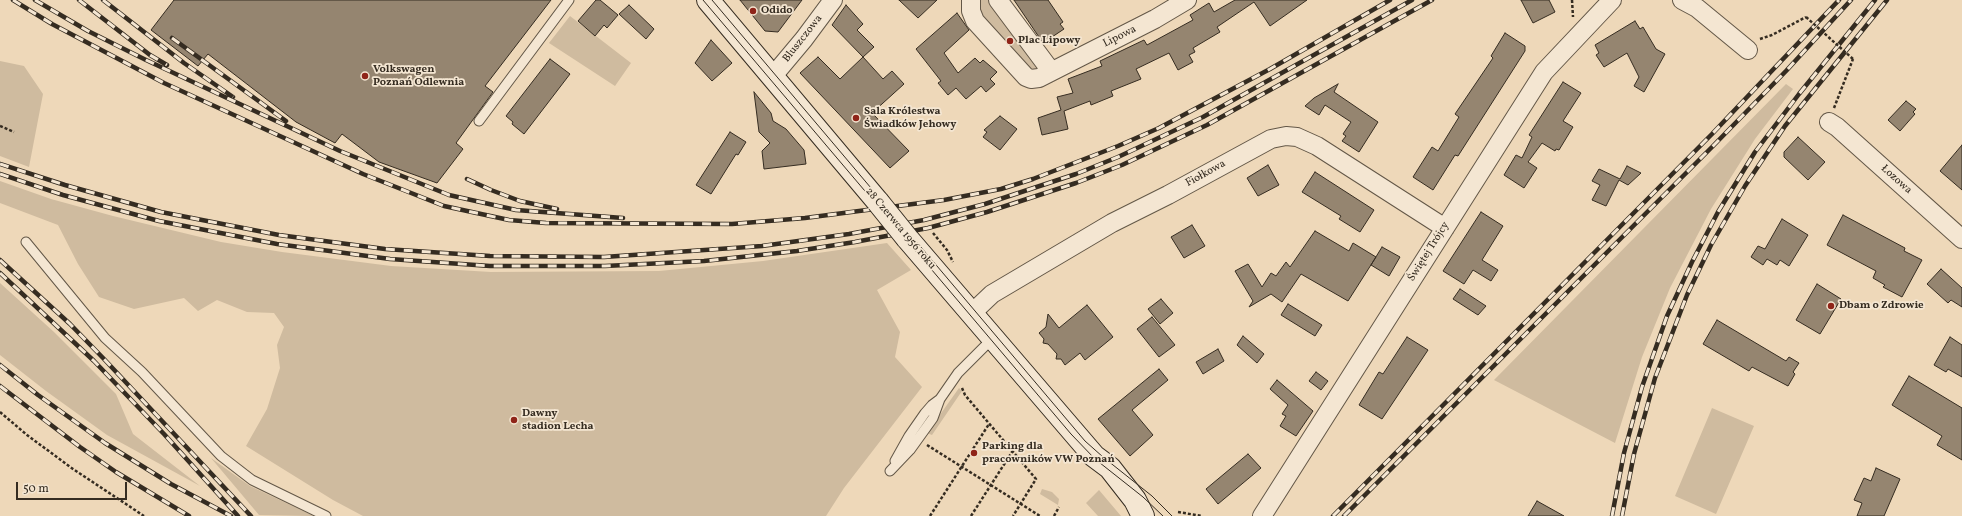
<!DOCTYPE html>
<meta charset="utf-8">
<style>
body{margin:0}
#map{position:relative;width:1962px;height:516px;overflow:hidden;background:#eed8b9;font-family:Vollkorn,serif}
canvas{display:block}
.scale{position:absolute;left:16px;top:482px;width:111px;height:18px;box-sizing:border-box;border:2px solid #352c21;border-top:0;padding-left:5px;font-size:12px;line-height:14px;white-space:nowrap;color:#352c21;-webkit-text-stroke:3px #f4e6d2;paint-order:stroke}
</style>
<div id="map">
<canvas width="1962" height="516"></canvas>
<div class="scale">50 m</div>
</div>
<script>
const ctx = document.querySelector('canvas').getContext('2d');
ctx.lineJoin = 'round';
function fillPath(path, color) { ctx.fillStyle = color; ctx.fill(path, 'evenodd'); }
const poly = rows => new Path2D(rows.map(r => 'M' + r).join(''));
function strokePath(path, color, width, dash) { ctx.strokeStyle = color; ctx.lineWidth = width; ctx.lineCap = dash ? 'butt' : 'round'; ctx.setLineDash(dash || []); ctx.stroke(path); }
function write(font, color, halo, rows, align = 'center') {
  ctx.font = font + ' Vollkorn,serif'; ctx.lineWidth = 3.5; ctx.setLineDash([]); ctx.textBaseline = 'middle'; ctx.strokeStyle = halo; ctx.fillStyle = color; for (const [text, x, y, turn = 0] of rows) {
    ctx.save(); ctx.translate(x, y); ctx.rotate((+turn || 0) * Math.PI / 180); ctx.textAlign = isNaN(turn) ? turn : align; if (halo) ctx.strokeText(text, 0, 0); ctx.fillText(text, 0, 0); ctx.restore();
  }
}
const green = poly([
 [980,0,993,0,1038,67,1034,72,1030,72,981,23,977,3],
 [570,16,631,63,615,86,549,43],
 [0,61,24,66,43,94,29,167,0,156],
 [1786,84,1793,89,1755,139,1711,209,1670,288,1642,357,1615,443,1494,380],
 [0,181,51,199,113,216,221,242,282,252,391,266,491,272,659,271,763,261,887,243,911,270,877,290,900,332,895,357,922,387,844,488,826,516,363,516,333,500,246,446,267,409,280,368,277,345,284,327,274,313,247,312,217,300,198,311,184,298,134,309,99,297,78,264,58,225,0,203],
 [0,283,54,332,116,394,133,434,200,486,107,435,46,391,0,355],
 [959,388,962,391,932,435,927,433],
 [1712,408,1754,426,1716,514,1675,496],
 [211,458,250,486,314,516,259,515],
 [1042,489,1052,492,1059,499,1058,505,1040,494],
 [1099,490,1121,516,1098,516,1086,503]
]);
const building = poly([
 [174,0,551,0,485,86,493,92,456,143,463,149,437,183,379,162,342,134,335,143,296,122,208,54,198,66,151,30,174,0],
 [596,0,600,0,618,15,607,28,604,25,595,36,578,21,596,0],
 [740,0,802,0,778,32,765,31,740,0],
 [899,0,937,0,918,18,899,0],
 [1014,0,1048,0,1063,22,1060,24,1064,29,1043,43,1014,0],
 [1235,0,1307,0,1270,26,1254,2,1217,27,1220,32,1193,48,1195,52,1189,55,1193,62,1178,70,1169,53,1136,69,1141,79,1111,91,1113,96,1091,105,1090,101,1064,111,1068,129,1042,135,1038,118,1061,110,1057,97,1073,93,1068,79,1102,66,1100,61,1144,40,1147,45,1193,20,1190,15,1209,3,1214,12,1235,0],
 [1521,0,1549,0,1555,12,1533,23,1521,0],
 [629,5,654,29,646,39,619,14,629,5],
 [846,5,863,24,857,30,874,47,863,57,832,25,846,5],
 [957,13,969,30,944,53,958,73,975,58,980,63,983,60,997,72,990,79,995,84,986,92,981,86,966,99,956,88,948,95,938,83,941,81,916,49,957,13],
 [1635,21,1640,29,1643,27,1656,49,1665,54,1644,92,1634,86,1639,77,1627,53,1604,67,1596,55,1599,53,1595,45,1635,21],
 [1505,33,1525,46,1525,51,1458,156,1455,155,1433,190,1413,177,1432,147,1438,151,1459,117,1455,114,1493,58,1491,56,1505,33],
 [711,40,732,63,712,81,695,63,711,40],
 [818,57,840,79,863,57,883,79,892,71,904,84,872,113,909,151,890,168,800,73,818,57],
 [550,59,570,74,524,134,512,124,513,122,506,116,550,59],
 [1563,82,1581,93,1563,121,1573,127,1559,150,1556,149,1555,151,1542,143,1528,162,1537,168,1524,188,1504,175,1516,155,1522,158,1532,137,1529,135,1563,82],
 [1338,84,1334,92,1378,122,1359,152,1342,141,1346,136,1343,134,1351,122,1325,105,1319,115,1305,106,1314,98,1338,84],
 [754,92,771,113,773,121,786,129,804,150,806,164,764,169,762,151,770,143,759,132,754,92],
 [1906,101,1916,109,1913,112,1915,114,1900,131,1888,120,1906,101],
 [1000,116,1017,129,1000,150,983,137,987,132,984,130,1000,116],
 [730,132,746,142,738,155,736,154,711,194,696,185,730,132],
 [1798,137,1825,162,1808,180,1784,157,1784,152,1798,137],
 [1962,145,1962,190,1940,171,1962,145],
 [1268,165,1279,185,1258,196,1247,178,1268,165],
 [1627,166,1641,173,1628,185,1619,180,1606,206,1592,200,1600,185,1592,181,1599,169,1620,179,1627,166],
 [1315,172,1374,210,1360,232,1339,219,1341,216,1302,192,1315,172],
 [1481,212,1503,226,1482,260,1498,270,1491,281,1473,270,1464,284,1443,271,1481,212],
 [1843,215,1905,248,1904,251,1922,260,1902,297,1883,287,1885,285,1873,278,1876,271,1827,245,1843,215],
 [1782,219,1808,235,1789,266,1780,260,1777,265,1767,259,1763,265,1751,257,1758,246,1765,249,1782,219],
 [1192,225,1205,246,1184,258,1171,237,1192,225],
 [1315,231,1349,251,1353,243,1376,257,1348,301,1301,274,1282,302,1271,294,1249,307,1253,301,1235,271,1248,264,1262,287,1271,273,1276,276,1286,262,1290,267,1315,231],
 [1382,247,1400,257,1389,276,1371,265,1382,247],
 [1941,269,1962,288,1962,307,1951,300,1948,303,1927,284,1941,269],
 [1817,284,1841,299,1820,334,1796,320,1817,284],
 [1460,289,1486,306,1478,315,1453,299,1460,289],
 [1161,299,1173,313,1160,324,1148,309,1161,299],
 [1288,304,1322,325,1315,336,1281,315,1288,304],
 [1087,305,1113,337,1085,360,1080,353,1065,365,1061,359,1056,359,1057,354,1048,344,1043,343,1044,339,1039,333,1046,327,1048,314,1059,328,1087,305],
 [1152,317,1175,345,1159,357,1137,329,1152,317],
 [1717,320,1786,361,1789,357,1799,363,1793,372,1795,374,1788,386,1752,367,1749,371,1703,344,1717,320],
 [1243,336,1264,354,1257,363,1237,345,1243,336],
 [1407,337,1428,350,1382,419,1359,405,1379,372,1383,374,1407,337],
 [1950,337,1962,345,1962,377,1948,369,1946,372,1934,365,1950,337],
 [1218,349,1224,361,1203,374,1196,362,1218,349],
 [1159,369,1168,380,1132,410,1153,435,1130,456,1098,419,1159,369],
 [1316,372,1328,381,1321,390,1309,381,1316,372],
 [1909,376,1962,408,1962,460,1937,445,1942,436,1892,405,1909,376],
 [1277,380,1313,411,1296,436,1280,426,1286,416,1282,414,1288,405,1270,389,1277,380],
 [1248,454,1261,468,1218,504,1206,489,1248,454],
 [1876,468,1900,479,1884,516,1857,516,1862,503,1854,500,1864,478,1871,481,1876,468],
 [1537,501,1564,516,1528,516,1537,501]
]);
const path = poly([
 [1572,0,1573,17],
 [1760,39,1772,35,1806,17],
 [1834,108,1853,59],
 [0,126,14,132],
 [933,233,947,250,953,262],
 [962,388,965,395,1036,479,1013,516],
 [0,412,27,435,73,469,144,516],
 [927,445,1040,516],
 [1178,512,1202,516],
 [930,516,989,424],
 [971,516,1012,452],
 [1054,516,1059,507]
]);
const lane = poly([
 [479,121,569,0],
 [26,242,105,338,142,372,221,456,252,480,326,516],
 [895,461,909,436,925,413,932,405,940,399],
 [890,471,910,450,933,418,940,399,958,373,993,338]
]);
const street = poly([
 [971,0,971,11,975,21,1026,77,1031,79,1039,78,1155,19,1187,0],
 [998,0,1051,71],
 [1682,0,1697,8,1748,50],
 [773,76,804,39,833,0],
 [1829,122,1837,127,1962,239],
 [972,313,992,294,1112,223,1168,195,1271,139,1286,136,1297,137,1317,146,1445,228],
 [1262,516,1544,72,1612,0]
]);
const secondary = poly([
 [708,0,878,202],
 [907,238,1094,456,1110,468,1135,500,1143,516]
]);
const tram = poly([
 [703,0,1071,434,1095,459,1143,497,1163,516],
 [712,0,1085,441,1103,457,1152,496,1172,516]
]);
const rail = poly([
 [13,0,52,24,164,83,363,174,444,206,509,220,546,223,732,224,805,218,944,200,1001,189,1033,179,1118,146,1159,128,1270,69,1390,0],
 [35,0,88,31,146,60,340,151,449,195,516,210,623,218],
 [79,0,150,55,167,65],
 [103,0,184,63,233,97],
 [172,38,286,121],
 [0,164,65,185,161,212,279,235,385,249,490,256,604,257,762,246,849,234,924,220,985,204,1076,174,1118,157,1203,117,1412,0],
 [0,174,63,195,159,221,277,244,390,259,490,266,605,266,704,261,797,251,855,242,928,228,987,212,1076,183,1122,165,1207,125,1432,0],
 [467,179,491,190,520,201,557,209],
 [0,260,70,324,104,359,251,516],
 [0,273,94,361,164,434,238,516],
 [0,365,38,395,105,443,171,484,231,516],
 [0,386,80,447,116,472,189,516],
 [1333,516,1712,134,1839,0],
 [1344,516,1714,145,1786,71,1851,0],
 [1612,516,1624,453,1642,387,1667,316,1692,262,1718,212,1755,152,1799,94,1875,0],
 [1622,516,1634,454,1655,378,1687,295,1711,245,1745,186,1785,126,1887,0]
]);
const pathBridge = poly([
 [1806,17,1853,59]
]);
const secondaryBridge = poly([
 [878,202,907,238]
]);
const markers = [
 [753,11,4,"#8f2418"],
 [1010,41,4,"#8f2418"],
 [365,76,4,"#8f2418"],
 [856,118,4,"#8f2418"],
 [1831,306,4,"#8f2418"],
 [514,420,4,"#8f2418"],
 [974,453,4,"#8f2418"]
];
const poiNames = [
 ["Odido",761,11],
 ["Plac Lipowy",1018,41],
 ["Volkswagen",373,70],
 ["Poznań Odlewnia",373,83],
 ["Sala Królestwa",864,112],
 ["Świadków Jehowy",864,125],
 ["Dbam o Zdrowie",1839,306],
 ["Dawny",522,414],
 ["stadion Lecha",522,427],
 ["Parking dla",982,447],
 ["pracowników VW Poznań",982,460]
];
const streetNames = [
 ["Lipowa",1120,37,-27],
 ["Bluszczowa",803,39,-52],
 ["Fiołkowa",1206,174,-29],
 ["Łozowa",1896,180,42],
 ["28 Czerwca 1956 roku",900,229,50],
 ["Świętej Trójcy",1429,252,-58]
];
fillPath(green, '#cfbb9f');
fillPath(building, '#958570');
strokePath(building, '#352c21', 1);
strokePath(lane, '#635747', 11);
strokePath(street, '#635747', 20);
strokePath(secondary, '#352c21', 24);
strokePath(path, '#352c21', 2.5, [3, 2]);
strokePath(lane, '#f4e6d2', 9);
strokePath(street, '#f4e6d2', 18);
strokePath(secondary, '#f4e6d2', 22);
strokePath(tram, '#352c21', 1);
strokePath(rail, '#352c21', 4.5);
strokePath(rail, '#f4e6d2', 3, [9]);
strokePath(secondaryBridge, '#352c21', 24, []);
strokePath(pathBridge, '#352c21', 2.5, [3, 2]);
strokePath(secondaryBridge, '#f4e6d2', 22);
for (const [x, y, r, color] of markers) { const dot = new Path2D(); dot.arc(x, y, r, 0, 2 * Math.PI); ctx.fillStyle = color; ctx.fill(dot); strokePath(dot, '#f4e6d2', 1.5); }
write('bold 11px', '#352c21', '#f4e6d2', poiNames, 'left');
write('11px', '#352c21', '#f4e6d2', streetNames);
</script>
